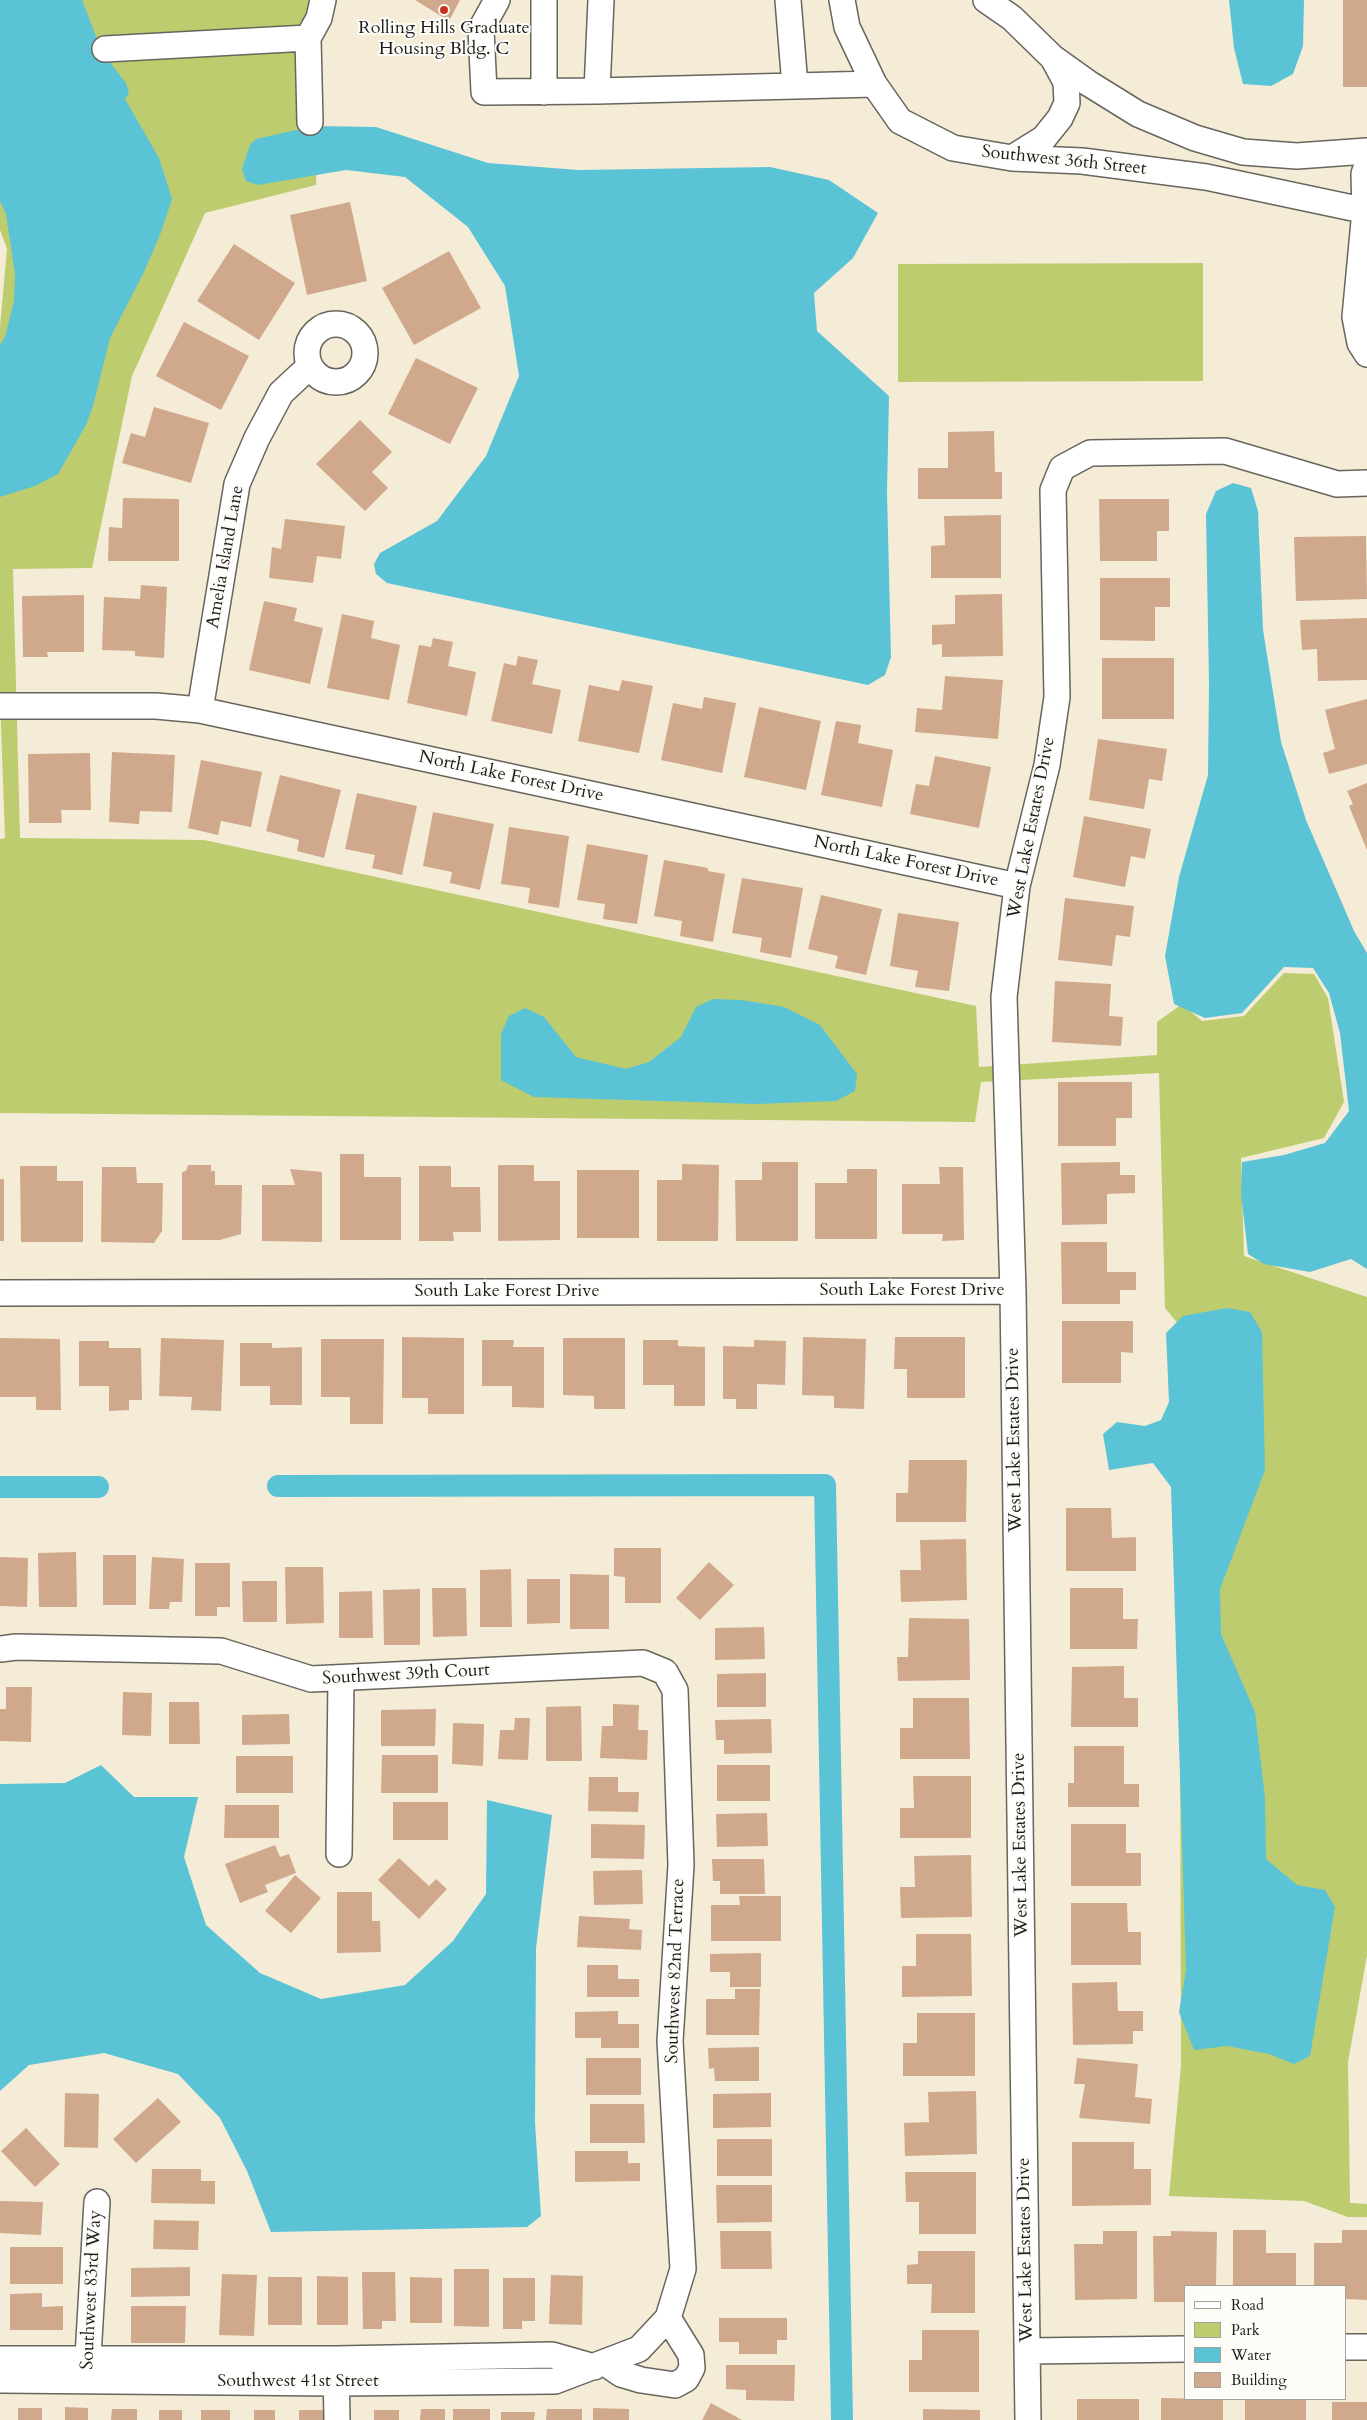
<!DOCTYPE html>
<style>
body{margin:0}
#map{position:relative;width:1367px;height:2420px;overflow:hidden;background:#f5ecd7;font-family:Cardo,serif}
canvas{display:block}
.legend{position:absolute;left:1184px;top:2285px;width:162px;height:115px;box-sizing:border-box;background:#fdfcf7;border:1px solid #a3a29f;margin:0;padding:6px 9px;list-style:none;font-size:15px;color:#1c1c1c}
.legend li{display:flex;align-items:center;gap:10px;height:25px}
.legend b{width:25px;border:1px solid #a3a29f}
</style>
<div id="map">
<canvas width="1367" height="2420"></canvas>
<ul class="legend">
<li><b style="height:6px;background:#fff"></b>Road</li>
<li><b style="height:14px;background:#bdcc6e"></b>Park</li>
<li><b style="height:14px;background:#5ac3d6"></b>Water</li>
<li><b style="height:14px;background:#d0a98c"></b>Building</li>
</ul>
</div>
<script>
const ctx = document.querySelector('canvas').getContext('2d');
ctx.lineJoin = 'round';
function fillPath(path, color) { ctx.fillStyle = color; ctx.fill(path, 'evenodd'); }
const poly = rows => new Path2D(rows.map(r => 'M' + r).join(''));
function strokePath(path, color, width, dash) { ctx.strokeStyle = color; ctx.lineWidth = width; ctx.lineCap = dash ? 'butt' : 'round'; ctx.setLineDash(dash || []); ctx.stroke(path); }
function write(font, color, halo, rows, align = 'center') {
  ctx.font = font + ' Cardo,serif'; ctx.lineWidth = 4; ctx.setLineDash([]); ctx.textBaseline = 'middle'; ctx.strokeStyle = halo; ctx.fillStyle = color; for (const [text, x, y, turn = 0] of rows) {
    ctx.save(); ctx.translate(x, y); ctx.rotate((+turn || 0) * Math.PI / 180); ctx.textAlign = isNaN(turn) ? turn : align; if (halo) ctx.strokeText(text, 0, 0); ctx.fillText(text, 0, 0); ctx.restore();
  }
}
const green = poly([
 [0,0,323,0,316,185,205,213,132,376,92,568,13,569,20,838,204,840,976,1006,979,1067,1157,1055,1157,1022,1182,1004,1202,1021,1244,1016,1284,973,1314,974,1328,998,1344,1102,1324,1138,1241,1158,1244,1256,1367,1297,1367,1955,1348,2062,1350,2203,1367,2204,1367,2217,1348,2217,1304,2201,1169,2196,1181,2066,1179,1325,1165,1308,1159,1073,981,1082,975,1122,0,1113,0,839,5,838,0,697,0,327,7,249,0,230],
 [1203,263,1203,381,898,382,898,264]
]);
const water = poly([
 [0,0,82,0,99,44,108,60,126,83,129,94,125,99,159,158,172,199,160,235,143,274,110,338,93,406,86,425,58,474,35,486,0,497,0,345,5,337,14,301,15,274,6,214,0,201],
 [1229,0,1304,0,1303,46,1293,74,1271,86,1243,84,1234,48],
 [314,126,376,127,488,163,578,170,770,167,829,180,878,213,853,258,814,293,817,331,889,396,887,492,891,657,885,675,868,685,387,583,376,574,374,564,380,553,437,521,486,456,519,376,505,286,468,227,405,177,346,170,258,185,246,181,242,169,250,145,256,139],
 [1233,483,1251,488,1258,511,1263,630,1281,742,1306,820,1354,931,1367,953,1367,1269,1351,1259,1310,1272,1264,1264,1248,1254,1241,1194,1242,1162,1284,1155,1325,1143,1349,1111,1340,1033,1329,993,1313,968,1284,967,1242,1013,1205,1018,1174,1004,1165,956,1179,877,1208,775,1209,683,1206,514,1216,491],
 [713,999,741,1000,784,1007,820,1025,857,1074,855,1091,836,1101,756,1104,534,1097,501,1080,501,1034,509,1016,525,1008,544,1017,576,1057,626,1069,649,1062,681,1037,696,1007],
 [1227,1308,1250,1312,1262,1332,1265,1470,1220,1589,1221,1634,1255,1712,1265,1798,1266,1859,1297,1885,1325,1890,1335,1907,1310,2056,1294,2064,1269,2054,1227,2046,1194,2050,1179,2012,1186,1970,1171,1487,1153,1463,1109,1470,1103,1434,1117,1422,1145,1426,1161,1420,1169,1402,1166,1333,1183,1316],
 [101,1765,134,1797,198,1797,184,1857,206,1925,260,1973,321,1999,405,1985,453,1941,486,1894,487,1800,552,1815,536,1948,535,2123,541,2216,527,2227,271,2232,247,2171,220,2118,178,2074,104,2053,29,2065,0,2091,0,1784,65,1783]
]);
const canal = poly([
 [278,1486,825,1485,842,2420],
 [0,1487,98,1487]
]);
const building = poly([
 [415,0,460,0,449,21],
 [1343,0,1367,0,1367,87,1343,87],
 [350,202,367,281,307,295,290,215],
 [234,244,295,283,259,340,197,301],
 [449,251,481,308,414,345,382,288],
 [184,322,249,356,221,410,156,376],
 [416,358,478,388,450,444,388,414],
 [154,407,209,423,191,483,122,463,131,433,145,437],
 [360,420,392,452,372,472,388,488,365,511,316,464],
 [994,431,995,472,1002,472,1002,499,918,499,918,468,948,468,948,432],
 [123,498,179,499,179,561,108,561,109,527,122,528],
 [1099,499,1169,499,1169,531,1157,531,1157,561,1100,561],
 [1001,515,1001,578,931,578,931,546,945,545,944,516],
 [285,519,345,526,341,559,317,556,313,583,269,578,272,547,281,549],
 [1366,536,1367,599,1296,601,1294,537],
 [1100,578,1170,578,1170,607,1155,607,1155,641,1100,640],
 [141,585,167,587,164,658,135,656,135,651,102,650,104,597,140,599],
 [1002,594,1003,656,942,657,942,644,932,645,932,625,955,624,955,595],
 [84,595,84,652,47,652,48,657,23,657,22,596],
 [264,601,297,608,294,621,323,628,310,684,249,670],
 [342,614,374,621,371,638,400,645,389,700,327,688],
 [1367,618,1367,680,1318,681,1317,649,1302,650,1300,620],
 [433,638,453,642,448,666,476,672,467,716,407,703,419,645,431,647],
 [518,656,538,660,532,684,561,690,552,734,491,721,504,663,516,666],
 [1102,658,1174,658,1174,719,1102,719],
 [945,676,1003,680,998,739,915,732,917,708,942,710],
 [622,680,653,686,639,753,578,741,589,685,619,691],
 [704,697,736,703,722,773,661,760,673,703,702,709],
 [1367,699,1367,764,1329,774,1323,753,1335,749,1325,710],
 [759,707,821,721,806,790,744,777],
 [836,721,861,725,858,743,893,750,882,807,821,795],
 [1098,739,1167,749,1162,781,1149,779,1144,809,1089,800],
 [112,752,175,755,172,812,140,811,139,824,109,822],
 [90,753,91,810,61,810,62,823,29,823,28,754],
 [935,756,991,767,979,828,910,814,916,784,929,786],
 [201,760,262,772,251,827,221,821,218,835,188,828],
 [280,775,341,790,324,858,297,851,299,840,266,831],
 [1367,783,1367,850,1349,806,1353,804,1347,791],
 [357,793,417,806,402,875,372,868,375,855,345,849],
 [433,812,494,824,480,890,450,883,452,872,423,866],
 [1084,816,1151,829,1145,859,1131,856,1125,887,1073,877],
 [509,827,569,836,559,908,528,903,530,888,501,884],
 [587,844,648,855,637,924,603,919,605,904,577,900],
 [664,860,708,868,708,871,725,874,713,942,680,936,682,921,654,916],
 [742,878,803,888,791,958,760,952,762,938,732,933],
 [821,895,882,909,866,975,835,968,838,956,808,949],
 [1065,898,1134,906,1130,937,1116,935,1112,966,1058,960],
 [898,913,959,922,949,991,915,987,918,971,890,966],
 [1055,981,1111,984,1109,1016,1123,1017,1121,1046,1052,1042],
 [1058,1082,1132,1082,1132,1118,1116,1118,1116,1146,1058,1146],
 [340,1154,364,1154,364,1177,401,1177,401,1240,340,1240],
 [762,1162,798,1162,798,1241,736,1241,735,1180,762,1180],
 [1120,1162,1120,1175,1135,1175,1135,1193,1107,1194,1107,1224,1062,1225,1061,1163],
 [682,1164,719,1165,718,1241,657,1241,657,1180,682,1180],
 [188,1165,211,1165,211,1171,215,1171,215,1185,242,1185,241,1234,220,1240,182,1240,182,1172,186,1171],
 [498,1165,534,1165,534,1181,560,1181,560,1240,498,1241],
 [20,1166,57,1166,57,1181,83,1181,83,1242,21,1242],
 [419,1166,451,1166,451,1187,480,1187,481,1232,453,1232,454,1241,419,1241],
 [102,1167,136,1167,137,1183,163,1183,162,1231,154,1243,101,1242],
 [939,1167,963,1167,964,1240,942,1241,943,1234,902,1234,902,1184,940,1184],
 [290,1169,322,1172,322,1242,262,1241,262,1185,295,1185],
 [847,1169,877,1169,877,1239,815,1239,815,1183,847,1183],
 [577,1170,639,1170,639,1238,577,1238],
 [0,1179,4,1179,4,1241,0,1241],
 [1061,1242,1107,1242,1107,1272,1136,1272,1136,1290,1120,1290,1120,1304,1062,1304],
 [1062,1321,1133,1321,1133,1353,1121,1352,1121,1383,1062,1383],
 [402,1337,464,1338,464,1414,428,1414,428,1398,402,1398],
 [803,1337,866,1339,864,1409,834,1408,834,1396,802,1395],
 [895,1337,965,1337,965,1398,907,1398,907,1369,894,1369],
 [0,1338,60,1339,61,1410,36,1410,36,1397,0,1397],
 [161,1338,224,1340,221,1411,191,1410,192,1397,159,1396],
 [563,1338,625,1338,625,1409,594,1409,594,1396,563,1395],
 [321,1339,384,1339,383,1424,350,1424,350,1397,321,1397],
 [482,1340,514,1340,513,1347,544,1347,544,1408,512,1407,512,1386,482,1386],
 [643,1340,678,1340,678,1346,705,1347,705,1406,674,1406,674,1385,643,1385],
 [754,1340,786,1341,785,1385,757,1384,757,1409,736,1409,736,1399,723,1399,723,1346,754,1347],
 [79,1341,109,1341,109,1348,141,1348,142,1400,129,1400,129,1410,109,1411,109,1386,79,1386],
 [240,1343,272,1343,272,1348,302,1347,302,1405,270,1405,270,1386,240,1386],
 [909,1460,967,1460,966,1522,896,1522,896,1493,908,1493],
 [1066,1508,1111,1508,1112,1538,1136,1537,1136,1571,1066,1571],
 [966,1539,967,1600,901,1602,900,1570,921,1570,920,1540],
 [614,1548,661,1548,661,1603,625,1603,625,1577,614,1576],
 [76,1552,77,1607,39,1607,38,1553],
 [103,1555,136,1555,136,1605,103,1605],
 [0,1557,28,1558,27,1607,0,1606],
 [152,1557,184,1559,182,1602,170,1602,169,1609,149,1609],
 [709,1562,734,1585,700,1620,676,1598],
 [195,1563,230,1563,230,1607,217,1607,217,1616,195,1616],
 [285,1567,323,1567,324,1623,286,1624],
 [511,1569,512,1627,480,1627,480,1570],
 [570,1574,609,1575,609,1629,570,1629],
 [527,1579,560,1579,560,1623,527,1624],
 [242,1581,277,1581,277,1622,243,1622],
 [432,1588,466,1588,467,1636,433,1637],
 [1070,1588,1123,1588,1123,1619,1138,1619,1137,1649,1070,1649],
 [420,1589,420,1645,384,1645,383,1590],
 [372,1591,373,1638,339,1638,339,1592],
 [909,1618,969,1619,970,1680,898,1681,897,1657,908,1657],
 [764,1627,765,1659,715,1660,715,1628],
 [1124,1666,1124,1698,1138,1698,1138,1727,1071,1727,1072,1667],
 [766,1673,766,1707,717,1707,717,1674],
 [6,1687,32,1687,31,1742,0,1741,0,1709,6,1709],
 [123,1692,152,1693,151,1736,122,1735],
 [913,1698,969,1698,970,1759,900,1759,900,1728,913,1728],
 [169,1702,199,1702,200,1744,169,1744],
 [613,1704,639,1705,638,1730,648,1730,647,1760,600,1758,602,1726,613,1726],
 [581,1706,582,1761,546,1761,546,1707],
 [436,1709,435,1746,381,1746,381,1710],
 [289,1714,290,1744,242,1745,242,1715],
 [515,1718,530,1718,528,1760,498,1759,500,1730,514,1730],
 [771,1719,772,1753,724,1754,724,1740,716,1740,715,1720],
 [453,1723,484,1724,483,1766,452,1764],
 [1074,1746,1124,1746,1124,1784,1139,1784,1139,1807,1068,1807,1068,1783,1074,1783],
 [382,1755,438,1755,438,1793,381,1793],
 [236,1756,293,1756,293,1793,236,1793],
 [717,1765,770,1765,770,1801,717,1801],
 [913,1776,971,1776,971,1838,900,1838,900,1808,914,1808],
 [589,1777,618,1777,618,1792,639,1792,638,1812,588,1811],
 [393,1802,448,1802,448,1840,393,1840],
 [225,1805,279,1805,279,1838,224,1838],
 [767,1813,768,1846,717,1847,716,1814],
 [591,1824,645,1825,644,1859,591,1858],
 [1071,1824,1126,1824,1126,1853,1141,1853,1141,1886,1071,1886],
 [275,1845,280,1857,289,1854,296,1873,265,1885,268,1892,240,1903,225,1864],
 [971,1855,972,1917,901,1918,900,1887,915,1887,914,1856],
 [399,1858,429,1886,436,1879,447,1889,419,1919,378,1880],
 [712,1859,764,1859,765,1894,720,1894,720,1881,713,1881],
 [642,1870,643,1904,594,1905,593,1871],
 [295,1875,321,1898,291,1933,265,1911],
 [337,1892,372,1892,372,1921,380,1921,381,1952,337,1953],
 [739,1896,781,1896,781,1941,711,1941,711,1905,740,1905],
 [1071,1903,1127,1903,1128,1932,1141,1932,1141,1965,1071,1965],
 [579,1916,630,1919,629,1929,642,1930,641,1950,577,1947],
 [916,1934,971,1934,972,1996,902,1997,902,1966,916,1966],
 [761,1953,761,1987,730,1987,730,1972,710,1972,710,1954],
 [587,1965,618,1965,618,1979,639,1979,639,1997,587,1997],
 [1117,1982,1118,2011,1143,2011,1143,2031,1133,2031,1133,2044,1073,2045,1072,1983],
 [735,1989,760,1989,759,2035,706,2035,706,1999,735,1999],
 [618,2011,618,2024,639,2024,639,2048,601,2048,601,2038,575,2038,575,2012],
 [917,2013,975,2013,975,2076,903,2076,903,2043,917,2043],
 [759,2047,759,2081,715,2081,714,2068,709,2069,708,2048],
 [586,2058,641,2058,641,2095,586,2095],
 [1077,2058,1138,2064,1135,2097,1152,2099,1150,2124,1079,2118,1085,2084,1074,2084],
 [976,2091,977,2154,905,2156,904,2123,929,2122,928,2092],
 [65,2093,99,2094,98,2148,64,2147],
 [771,2093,771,2127,713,2128,713,2094],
 [158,2098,181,2122,136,2163,113,2139],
 [590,2104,644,2104,645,2143,590,2143],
 [26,2128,60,2164,35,2187,1,2151],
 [717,2139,772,2139,772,2176,717,2176],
 [1072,2142,1134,2142,1134,2169,1151,2169,1151,2205,1072,2206],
 [575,2151,628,2151,628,2163,640,2163,640,2181,575,2182],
 [152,2169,201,2169,201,2181,215,2181,215,2204,151,2203],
 [905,2172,976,2172,976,2234,919,2234,919,2202,906,2202],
 [716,2185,772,2185,772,2222,717,2223],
 [0,2201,43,2202,41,2235,0,2233],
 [154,2220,199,2221,198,2250,153,2249],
 [1233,2230,1266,2230,1266,2253,1296,2253,1296,2286,1233,2286],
 [1342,2230,1367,2230,1367,2300,1346,2299,1346,2286,1314,2286,1314,2243,1342,2243],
 [720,2231,771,2231,772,2269,721,2269],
 [1103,2231,1137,2231,1137,2299,1075,2300,1074,2244,1103,2244],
 [1171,2231,1217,2232,1216,2286,1186,2286,1186,2302,1154,2302,1153,2236,1171,2236],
 [10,2247,63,2247,63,2284,10,2284],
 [918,2251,975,2251,975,2313,931,2313,932,2284,907,2284,907,2265,918,2264],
 [190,2267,190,2296,131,2297,131,2268],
 [454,2269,489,2269,489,2327,454,2326],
 [362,2272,395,2272,396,2321,382,2321,382,2329,363,2329],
 [222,2274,257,2275,254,2336,219,2335],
 [551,2275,583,2276,582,2325,549,2324],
 [317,2276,348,2277,348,2325,317,2325],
 [268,2277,302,2277,302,2325,268,2325],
 [410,2277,442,2278,442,2323,410,2323],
 [503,2278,535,2278,535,2321,522,2321,522,2329,503,2329],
 [42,2293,42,2307,63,2306,63,2330,10,2330,10,2294],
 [131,2306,186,2306,185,2343,131,2343],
 [719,2318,787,2318,787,2340,777,2340,777,2354,739,2354,739,2342,719,2342],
 [922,2330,979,2330,979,2392,909,2392,909,2360,922,2360],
 [726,2365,795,2365,794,2401,746,2400,746,2390,726,2389],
 [1161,2398,1223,2399,1223,2420,1161,2420],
 [1077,2399,1139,2399,1139,2420,1077,2420],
 [1245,2399,1306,2399,1306,2420,1245,2420],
 [1332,2402,1367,2402,1367,2420,1332,2420],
 [711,2403,742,2420,702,2420],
 [65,2407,88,2408,88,2420,65,2420],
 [18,2408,42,2408,42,2420,18,2420],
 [593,2408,629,2409,629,2420,593,2420],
 [112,2409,137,2409,137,2420,111,2420],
 [421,2409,445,2409,445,2420,420,2420],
 [453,2409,490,2409,490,2420,453,2420],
 [547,2409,582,2409,582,2420,546,2420],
 [923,2409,980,2410,980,2420,923,2420],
 [159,2410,182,2410,182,2420,159,2420],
 [201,2410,230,2410,230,2420,201,2420],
 [254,2410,275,2410,275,2420,254,2420],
 [299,2410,324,2410,324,2420,299,2420],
 [374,2410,399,2410,399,2420,374,2420],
 [501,2412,535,2412,534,2420,501,2420]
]);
const minor = poly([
 [497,0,481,29,484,92,597,91],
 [544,0,544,92],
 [601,0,597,91,874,84],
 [788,0,795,86],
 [842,0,847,27,874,84,900,121,953,148,1012,158,1082,161,1206,177,1367,211],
 [986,0,1012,18,1053,58,1088,83,1138,114,1195,138,1243,152,1297,156,1367,151],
 [308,38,310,122],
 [105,49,308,38,319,18,323,0],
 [1012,158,1044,138,1060,118,1067,103,1066,82,1053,58],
 [1367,165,1364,174,1365,211,1355,317,1360,343,1367,354],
 '307 353a29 29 0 1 1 58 0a29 29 0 1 1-58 0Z',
 [0,706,156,706,200,710,1017,886],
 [200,710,237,484,257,438,281,393,310,366],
 [0,1293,1013,1291],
 [0,1649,16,1647,221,1651,311,1679,643,1663,665,1672,675,1690,681,1865,670,2041,683,2269,668,2318,639,2349,555,2381,337,2383,0,2380],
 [339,1854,341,1678],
 [1346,2347,1367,2347],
 [1028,2351,1186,2349],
 [0,2359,336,2359,552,2355,594,2367],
 [605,2363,621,2374,641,2380,675,2385,686,2379,692,2368,691,2355,668,2318],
 [336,2367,337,2420],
 [87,2374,97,2202],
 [1028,2420,1013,1291,1004,997,1017,886,1047,765,1057,697,1053,490,1062,468,1090,453,1225,451,1337,484,1367,483]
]);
const markers = [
 [444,10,5,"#c8321e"]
];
const poiNames = [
 ["Rolling Hills Graduate",444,29],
 ["Housing Bldg. C",444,50]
];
const streetNames = [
 ["Southwest 36th Street",1064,161,6],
 ["Amelia Island Lane",226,557,-80],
 ["North Lake Forest Drive",511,777,12],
 ["West Lake Estates Drive",1032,828,-79],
 ["North Lake Forest Drive",906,862,12],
 ["South Lake Forest Drive",912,1291],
 ["South Lake Forest Drive",507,1292],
 ["West Lake Estates Drive",1015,1440,-91],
 ["Southwest 39th Court",406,1675,-3],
 ["West Lake Estates Drive",1021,1845,-91],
 ["Southwest 82nd Terrace",676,1971,-88],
 ["West Lake Estates Drive",1026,2250,-91],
 ["Southwest 83rd Way",92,2290,-87],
 ["Southwest 41st Street",298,2382]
];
fillPath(green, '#bdcc6e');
fillPath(water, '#5ac3d6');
strokePath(canal, '#5ac3d6', 22);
fillPath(building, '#d0a98c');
strokePath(minor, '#68655d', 28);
strokePath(minor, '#fff', 25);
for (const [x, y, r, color] of markers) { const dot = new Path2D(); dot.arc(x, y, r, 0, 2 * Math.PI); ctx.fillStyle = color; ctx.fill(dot); strokePath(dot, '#fdfcf7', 2); }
write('18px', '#1c1c1c', '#fdfcf7', poiNames);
write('18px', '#1c1c1c', '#fdfcf7', streetNames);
</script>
